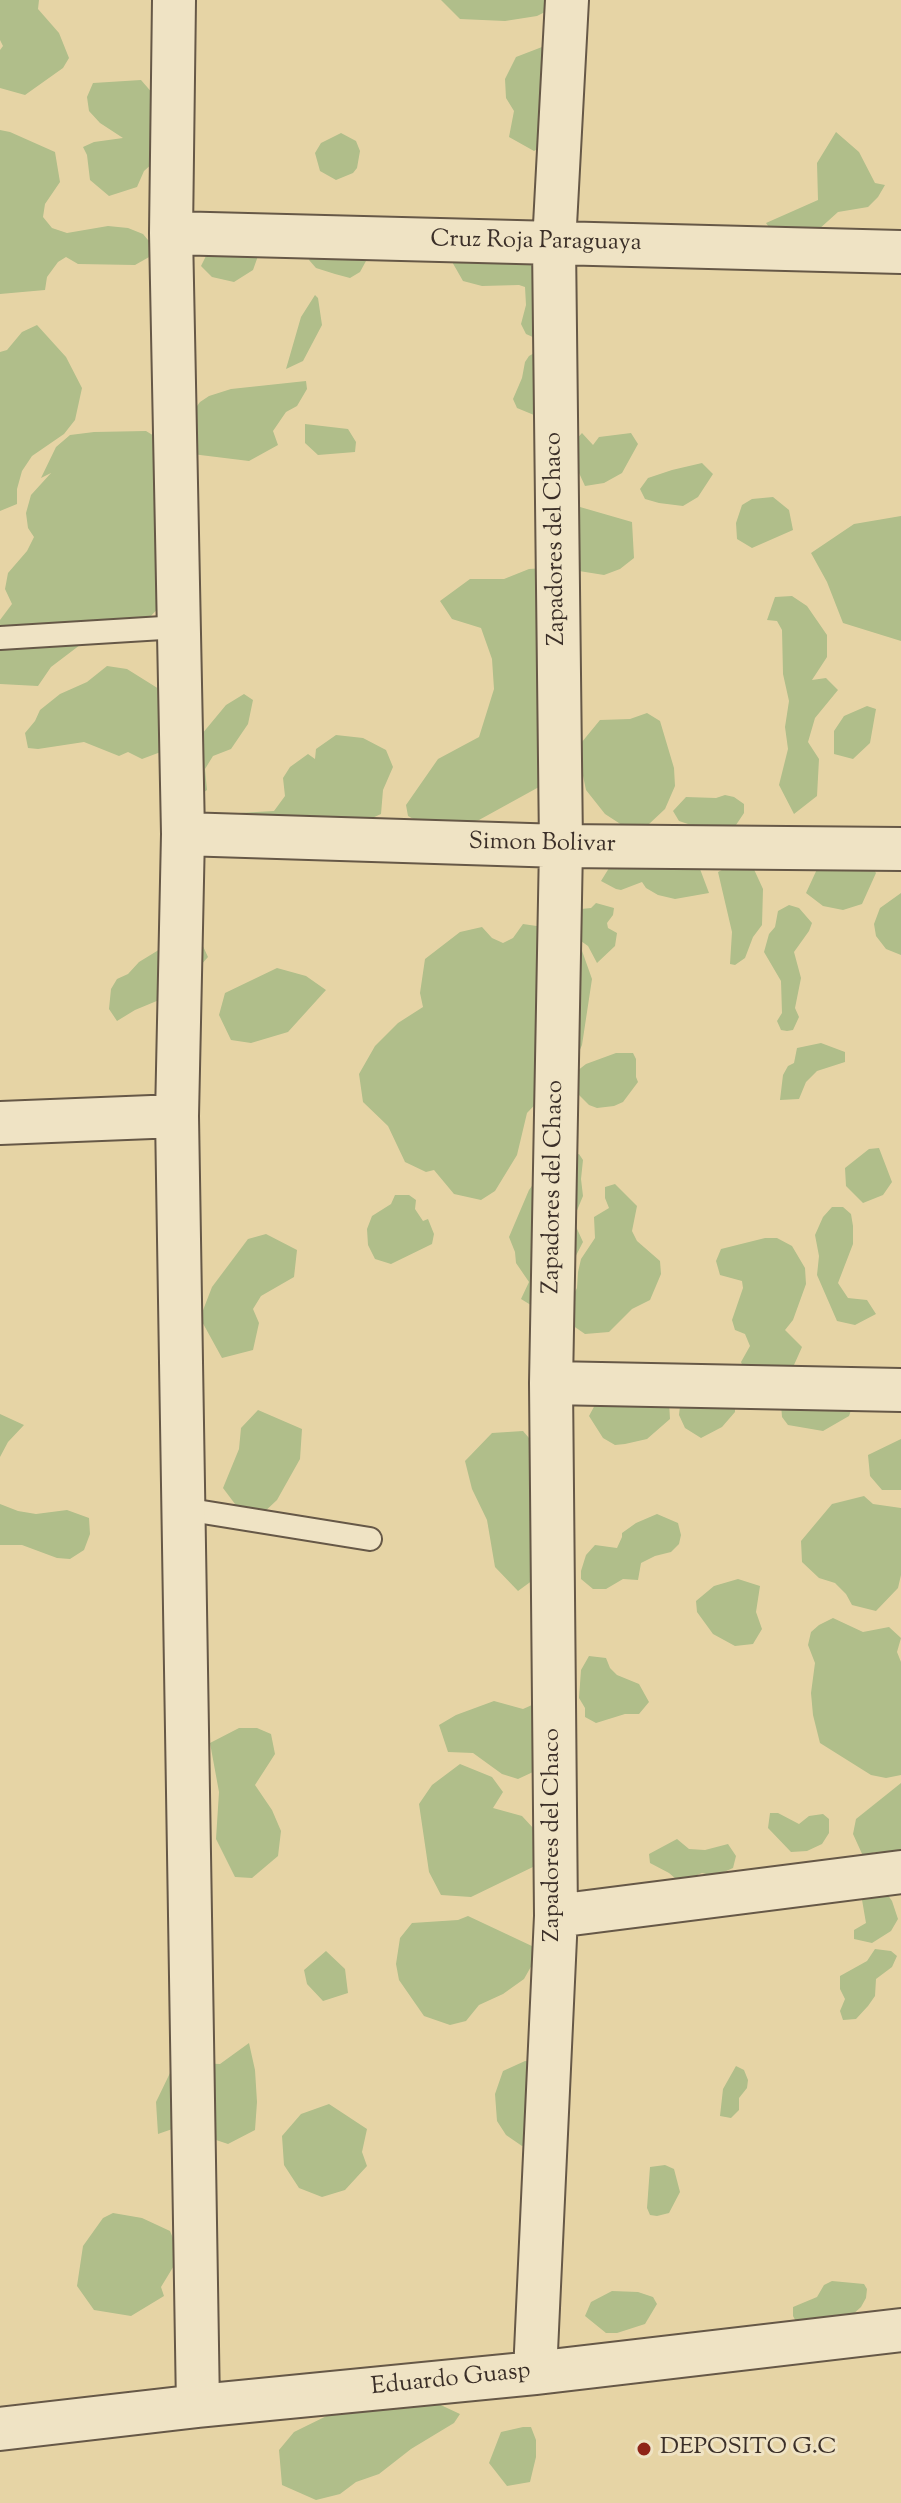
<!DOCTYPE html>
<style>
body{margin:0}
canvas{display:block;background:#e6d4a5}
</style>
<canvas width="901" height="2503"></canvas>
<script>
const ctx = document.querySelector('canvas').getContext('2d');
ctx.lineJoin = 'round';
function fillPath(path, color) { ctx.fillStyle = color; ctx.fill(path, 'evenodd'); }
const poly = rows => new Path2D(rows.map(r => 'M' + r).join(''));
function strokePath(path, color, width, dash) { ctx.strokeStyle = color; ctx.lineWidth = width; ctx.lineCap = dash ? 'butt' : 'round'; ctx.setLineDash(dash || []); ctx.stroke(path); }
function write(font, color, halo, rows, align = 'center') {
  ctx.font = font + ' "Sorts Mill Goudy",serif'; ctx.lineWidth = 6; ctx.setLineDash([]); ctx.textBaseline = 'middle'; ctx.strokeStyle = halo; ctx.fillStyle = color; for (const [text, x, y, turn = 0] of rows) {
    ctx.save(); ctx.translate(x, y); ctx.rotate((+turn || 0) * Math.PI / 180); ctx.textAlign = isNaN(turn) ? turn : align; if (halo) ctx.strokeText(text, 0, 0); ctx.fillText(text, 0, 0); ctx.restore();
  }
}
const green = poly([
 [0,0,39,0,38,9,59,33,69,58,63,68,25,95,0,88,0,50,3,46,0,40],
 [441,0,557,0,555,7,537,16,505,21,460,19],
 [555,42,563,134,534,151,509,137,514,111,506,98,505,79,516,57],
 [141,80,154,95,155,103,150,126,159,144,154,162,144,171,137,187,109,196,90,180,87,155,83,147,94,142,123,138,100,123,89,111,87,97,93,83],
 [0,130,10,132,55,152,60,182,45,204,43,217,52,228,67,233,108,226,128,228,143,234,158,252,135,265,78,264,66,257,58,262,47,277,45,290,0,294],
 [836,132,859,152,875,183,885,185,878,197,868,207,838,212,818,230,779,241,766,223,818,200,817,163],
 [341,133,356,141,360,151,357,168,353,173,336,180,320,171,315,153,321,143],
 [554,244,535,338,526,334,521,324,526,305,525,287,519,285,482,286,463,281,451,260],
 [210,248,258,256,253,270,234,282,212,277,201,266],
 [317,248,365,253,366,261,360,272,350,278,335,274,316,268,309,260],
 [315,295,318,298,322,325,303,361,286,369,301,317],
 [37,325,66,357,82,388,75,420,64,434,32,456,22,471,17,489,17,504,0,511,0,352,7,350,22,332],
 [543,348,556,403,534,415,517,408,513,399,522,378,525,362,529,356],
 [306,381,307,389,297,406,286,412,273,431,278,445,249,461,192,454,188,418,200,402,209,396,231,389],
 [305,424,348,429,356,442,355,452,318,455,305,443],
 [146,431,164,442,164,602,150,617,105,626,51,667,38,686,0,684,0,620,12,604,5,589,8,573,27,551,34,537,28,528,26,513,31,495,51,473,41,478,56,447,70,435,94,432],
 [582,433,593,445,599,437,631,433,638,444,622,473,604,483,585,486,574,462,571,445],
 [702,463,713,474,698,497,683,506,659,503,645,499,640,489,648,478,672,470],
 [773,497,789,510,793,530,752,548,737,539,736,523,742,505,752,499],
 [580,507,632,522,634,558,620,569,604,575,579,571,563,554],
 [901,516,901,641,843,623,827,582,811,553,854,524],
 [545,568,548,782,479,820,433,830,408,816,406,805,438,759,479,737,494,689,492,659,481,628,452,619,440,601,470,579,504,579,529,569],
 [792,596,807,606,827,635,827,657,812,680,826,678,838,690,815,718,808,742,819,759,817,796,794,814,779,785,788,749,785,727,789,701,783,674,782,630,777,621,767,620,775,597],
 [107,666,127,669,159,689,166,750,142,759,128,752,119,756,84,742,38,749,28,748,25,733,35,721,40,710,60,694,87,682],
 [244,694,253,700,248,724,231,749,213,756,205,769,207,790,200,795,192,746,226,705],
 [867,706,876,709,870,743,853,759,834,754,834,731,844,716],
 [647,713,660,721,674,768,675,786,665,809,648,825,625,827,605,814,586,790,582,771,575,758,577,748,600,720,630,719],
 [336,735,363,738,386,750,393,767,383,790,381,814,359,824,204,815,274,811,285,796,283,778,290,767,308,754,315,759,316,749],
 [725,795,734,797,744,804,744,813,736,825,728,828,713,830,694,826,679,821,673,811,686,797,716,798],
 [865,856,876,873,862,904,843,910,823,906,806,893,818,867],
 [614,860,697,861,709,893,675,899,658,895,646,888,642,882,621,890,616,889,601,881],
 [735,863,752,865,763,889,762,925,753,937,745,958,735,965,730,964,732,932,718,872],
 [901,893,901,955,886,949,876,936,874,924,880,908],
 [596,903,614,908,613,915,607,923,608,928,617,933,615,946,597,963,588,946,578,939,581,909,591,908],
 [789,905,799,908,812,923,809,931,794,952,801,978,795,1008,799,1017,793,1030,787,1031,781,1030,777,1021,782,1013,781,981,764,952,769,934,775,927,778,911],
 [523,924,557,929,581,948,592,979,582,1045,573,1065,527,1113,517,1155,495,1191,481,1200,454,1194,434,1170,426,1172,405,1162,388,1126,363,1102,359,1074,375,1046,398,1023,423,1007,420,993,425,959,460,932,482,927,492,938,503,943,513,938],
 [187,939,202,944,208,957,176,993,135,1010,117,1021,109,1009,111,989,117,979,128,974,139,962,175,940],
 [277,968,306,976,326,990,288,1032,251,1043,231,1040,219,1015,225,993],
 [821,1043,845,1052,845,1062,817,1071,806,1082,799,1099,780,1100,783,1075,788,1066,794,1063,797,1048],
 [616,1053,633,1053,636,1059,636,1077,638,1082,623,1102,614,1106,597,1108,589,1105,572,1088,568,1078,586,1064],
 [879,1148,892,1182,883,1195,863,1203,846,1186,845,1168,869,1149],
 [579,1154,583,1160,581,1179,583,1196,573,1220,583,1242,565,1277,539,1310,521,1299,529,1282,516,1263,515,1252,509,1237,529,1190,545,1168,562,1158],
 [615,1184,637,1206,632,1231,637,1241,660,1261,661,1274,650,1300,632,1309,609,1332,585,1334,569,1323,569,1304,577,1288,578,1272,581,1259,595,1238,594,1217,609,1208,605,1198,605,1187],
 [395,1195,409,1195,416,1200,415,1209,423,1221,428,1219,434,1234,432,1244,391,1264,375,1259,368,1245,367,1229,372,1216,391,1204],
 [832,1207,843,1207,851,1214,853,1226,853,1244,838,1283,848,1298,867,1300,876,1314,855,1325,837,1321,817,1275,819,1256,815,1235,823,1217],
 [266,1234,297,1250,294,1277,261,1296,253,1309,259,1323,253,1350,222,1358,200,1318,212,1287,248,1239],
 [765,1238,777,1238,792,1246,805,1268,806,1284,793,1320,785,1330,802,1347,790,1374,744,1369,741,1362,750,1346,745,1334,735,1330,732,1320,743,1288,742,1281,720,1275,716,1261,721,1249],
 [669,1401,670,1419,647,1439,625,1444,615,1445,603,1438,589,1416,596,1403],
 [735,1401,735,1412,722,1427,701,1438,685,1428,679,1415,680,1406],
 [854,1402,849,1416,823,1431,788,1425,782,1417,781,1404],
 [258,1410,302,1429,300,1459,277,1500,261,1515,241,1512,223,1488,239,1449,241,1428],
 [0,1414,24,1425,8,1442,0,1457],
 [523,1431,535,1445,544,1572,518,1591,495,1567,487,1520,472,1489,465,1461,492,1433],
 [901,1439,901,1490,882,1490,870,1476,868,1455],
 [864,1496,873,1504,901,1508,901,1575,898,1588,876,1611,852,1605,846,1594,835,1583,819,1578,802,1562,801,1541,832,1504],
 [0,1504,18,1511,36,1514,67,1510,89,1518,90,1534,84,1550,70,1559,57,1558,22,1545,0,1545],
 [657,1514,678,1523,681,1535,679,1544,671,1552,655,1556,641,1563,638,1580,623,1579,606,1589,593,1589,581,1579,581,1571,586,1555,595,1545,617,1548,622,1537,622,1533,636,1523],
 [738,1579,760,1586,756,1612,762,1629,753,1644,735,1646,713,1634,697,1612,696,1601,714,1586],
 [833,1618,863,1632,889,1627,901,1638,897,1652,901,1662,901,1775,886,1778,871,1775,820,1743,813,1715,811,1693,815,1663,808,1645,811,1632,819,1625],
 [589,1656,606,1658,610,1668,617,1675,639,1684,649,1702,639,1714,625,1714,596,1723,585,1717,585,1708,579,1698,581,1670],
 [559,1693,577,1704,571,1754,559,1765,533,1772,518,1779,502,1774,473,1753,448,1752,439,1725,456,1715,494,1701,523,1709],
 [239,1728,257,1728,271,1734,275,1754,255,1785,272,1810,281,1831,278,1856,252,1878,235,1877,216,1839,219,1792,210,1743],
 [460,1764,492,1777,503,1792,493,1808,522,1816,534,1829,539,1843,535,1866,471,1897,441,1895,429,1872,419,1804,432,1785],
 [901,1783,901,1851,876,1852,863,1856,853,1834,856,1819],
 [770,1813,778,1813,799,1824,809,1816,823,1814,829,1819,829,1833,822,1844,807,1851,791,1852,768,1828],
 [677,1839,689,1849,705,1850,728,1844,736,1856,733,1868,715,1876,702,1873,685,1880,676,1879,669,1873,650,1863,649,1854],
 [883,1888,892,1901,898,1919,891,1931,872,1943,854,1939,854,1930,866,1923,861,1894],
 [468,1916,534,1947,533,1963,524,1979,503,1994,479,2005,466,2021,450,2025,424,2016,399,1980,396,1964,400,1938,412,1923,458,1920],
 [875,1949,891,1951,897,1956,892,1967,876,1979,875,1996,868,2006,856,2019,843,2020,840,2011,845,1999,840,1989,840,1976,867,1961],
 [326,1951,345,1969,348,1993,323,2001,307,1984,304,1970],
 [249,2043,255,2070,257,2102,255,2130,228,2144,216,2140,209,2133,181,2126,158,2134,156,2102,170,2073,196,2063,220,2064],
 [525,2061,552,2065,557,2129,522,2146,506,2135,497,2121,495,2094,503,2071],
 [736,2066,744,2070,748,2080,747,2088,739,2098,739,2110,731,2118,720,2116,723,2089],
 [329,2104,367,2129,362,2152,367,2166,345,2190,322,2197,299,2188,284,2165,282,2136,301,2114],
 [665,2165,674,2169,680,2192,669,2213,657,2216,650,2215,647,2208,650,2167],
 [113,2213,142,2218,170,2231,175,2243,175,2264,161,2287,164,2296,131,2316,94,2310,77,2286,83,2246,103,2218],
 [832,2281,864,2284,867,2289,866,2298,861,2307,850,2317,799,2327,793,2316,793,2307,817,2297,824,2285],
 [612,2291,638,2292,653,2297,657,2304,645,2324,617,2333,606,2333,585,2316,591,2302],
 [430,2400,460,2414,454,2423,411,2449,379,2474,356,2482,340,2494,316,2500,282,2485,279,2450,294,2432,353,2403],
 [523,2427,531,2427,536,2440,536,2457,530,2482,507,2486,489,2463,501,2432]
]);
const service = poly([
 [0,638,179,627],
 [184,1509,370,1539]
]);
const minor = poly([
 [174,0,171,233,183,834,177,1116,198,2406],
 [171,233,901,252],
 [183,834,561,846,901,849],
 [0,1123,177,1116],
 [551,1383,901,1390],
 [556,1916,901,1872],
 [535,2373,556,1916,551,1383,561,846,554,244,567,0],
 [0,2429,198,2406,535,2373,901,2330]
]);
const markers = [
 [644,2449,8,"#8f2418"]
];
const streetNames = [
 ["Cruz Roja Paraguaya",536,243,1],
 ["Zapadores del Chaco",557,539,-91],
 ["Simon Bolivar",542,845,1],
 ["Zapadores del Chaco",555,1187,-89],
 ["Zapadores del Chaco",554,1835,-90],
 ["Eduardo Guasp",451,2381,-6]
];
const poiNames = [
 ["DEPOSITO G.C",660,2449]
];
fillPath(green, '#b0be8a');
strokePath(service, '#665847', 26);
strokePath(minor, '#665847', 46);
strokePath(service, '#efe3c4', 22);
strokePath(minor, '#efe3c4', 42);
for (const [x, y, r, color] of markers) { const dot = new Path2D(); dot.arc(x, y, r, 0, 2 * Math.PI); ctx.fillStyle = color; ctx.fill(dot); strokePath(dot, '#efe3c4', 3); }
write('24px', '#3b2f28', '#efe3c4', streetNames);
write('24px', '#3b2f28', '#efe3c4', poiNames, 'left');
</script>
